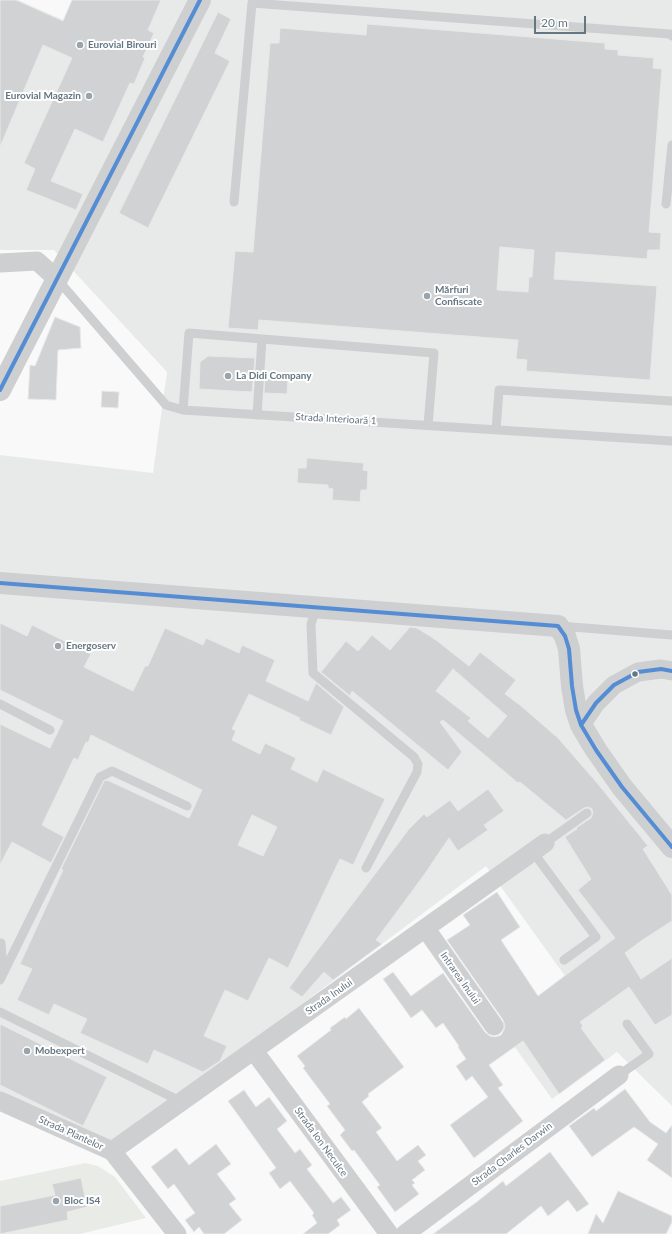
<!DOCTYPE html>
<meta charset="utf-8">
<style>
body{margin:0}
#map{position:relative;width:672px;height:1234px;overflow:hidden;background:#f9f9f9;font-family:Lato,sans-serif}
canvas{display:block}
.scale{position:absolute;left:534px;top:16px;width:52px;height:18px;box-sizing:border-box;border:2px solid #657683;border-top:0;padding-left:5px;font-size:12px;line-height:14px;white-space:nowrap;color:#657683;-webkit-text-stroke:3px #fff;paint-order:stroke}
</style>
<div id="map">
<canvas width="672" height="1234"></canvas>
<div class="scale">20 m</div>
</div>
<script>
const ctx = document.querySelector('canvas').getContext('2d');
ctx.lineJoin = 'round';
function fillPath(path, color) { ctx.fillStyle = color; ctx.fill(path, 'evenodd'); }
const poly = rows => new Path2D(rows.map(r => 'M' + r).join(''));
function strokePath(path, color, width, dash) { ctx.strokeStyle = color; ctx.lineWidth = width; ctx.lineCap = dash ? 'butt' : 'round'; ctx.setLineDash(dash || []); ctx.stroke(path); }
function write(font, color, halo, rows, align = 'center') {
  ctx.font = font + ' Lato,sans-serif'; ctx.lineWidth = 4; ctx.setLineDash([]); ctx.textBaseline = 'middle'; ctx.strokeStyle = halo; ctx.fillStyle = color; for (const [text, x, y, turn = 0] of rows) {
    ctx.save(); ctx.translate(x, y); ctx.rotate((+turn || 0) * Math.PI / 180); ctx.textAlign = isNaN(turn) ? turn : align; if (halo) ctx.strokeText(text, 0, 0); ctx.fillText(text, 0, 0); ctx.restore();
  }
}
const built = poly([
 [0,0,18,0,88,31,102,0,672,0,672,1106,617,1052,552,1099,499,1025,565,976,486,866,106,1151,0,1106,0,455,153,473,167,372,54,250,1,250,0,249]
]);
const green = poly([
 [85,1163,98,1166,115,1177,146,1218,80,1234,0,1234,68,1220,67,1212,87,1207,81,1179,53,1184,55,1195,0,1206,0,1181]
]);
const building = poly([
 [0,0,16,0,63,21,72,0,161,0,148,30,154,33,143,57,145,58,134,84,130,83,103,142,75,129,51,181,83,194,76,210,26,190,35,169,24,163,72,58,43,45,0,147,0,0],
 [218,12,231,19,215,53,230,61,148,228,119,213,218,12],
 [367,24,605,43,605,49,618,50,618,55,654,58,653,68,662,69,649,232,661,233,660,250,648,250,647,259,556,252,554,279,657,286,650,380,526,371,527,360,516,359,518,340,259,320,258,330,228,328,235,251,253,252,270,43,279,43,280,28,366,35,367,24],
 [500,247,534,250,532,277,529,277,528,292,497,290,500,247],
 [55,317,80,327,81,348,58,350,56,400,28,399,30,365,35,366,55,317],
 [208,356,255,358,252,392,199,389,200,362,208,356],
 [265,378,288,380,287,394,264,393,265,378],
 [102,391,119,392,118,408,101,407,102,391],
 [307,458,364,463,363,470,368,471,367,490,361,490,360,502,332,500,333,489,328,488,328,485,297,483,298,468,306,468,307,458],
 [0,623,27,636,32,625,91,654,84,667,133,691,145,666,148,666,165,628,203,645,206,638,239,653,242,645,275,660,266,681,308,701,316,683,344,707,331,735,299,720,300,718,249,694,232,729,236,731,232,740,260,754,265,743,296,758,291,769,317,782,323,769,385,799,353,865,340,859,288,968,269,958,248,1001,225,990,204,1036,227,1046,220,1061,203,1072,154,1050,148,1064,80,1033,87,1019,54,1004,49,1015,17,1000,32,969,20,964,63,870,61,869,104,781,107,780,189,818,202,790,91,735,88,743,86,742,78,760,74,758,42,825,64,837,51,863,12,842,0,865,0,724,50,748,63,721,0,690,0,623],
 [252,815,277,827,263,856,238,845,252,815],
 [410,627,417,628,436,640,469,666,480,652,516,680,505,694,520,705,558,738,598,784,648,846,643,849,672,895,672,921,641,941,625,953,641,979,672,958,672,1015,655,1025,629,987,580,1022,583,1026,581,1028,605,1060,559,1094,523,1041,489,1065,503,1085,498,1088,523,1121,474,1158,450,1125,488,1097,472,1076,466,1081,456,1066,466,1059,458,1047,459,1046,443,1023,436,1028,422,1010,411,1018,383,979,393,972,411,996,443,973,485,1032,490,1036,495,1037,501,1035,504,1030,505,1025,503,1020,447,940,470,925,463,915,497,892,520,927,501,940,538,996,615,938,578,890,591,879,565,837,577,829,576,828,591,818,593,813,592,809,589,807,584,808,566,820,520,782,518,783,443,720,440,722,462,752,448,770,352,691,350,696,321,672,346,641,358,651,372,635,390,650,410,627],
 [453,669,507,716,488,738,468,721,471,718,436,691,453,669],
 [488,789,504,811,484,825,488,830,458,851,449,838,424,875,376,940,382,944,333,980,324,972,302,997,289,988,409,829,424,814,427,817,450,800,458,811,488,789],
 [359,1008,404,1067,368,1094,369,1096,362,1102,382,1128,376,1132,397,1161,418,1145,426,1155,418,1161,425,1170,412,1180,415,1183,412,1185,419,1194,395,1212,377,1187,380,1185,377,1181,354,1150,352,1151,340,1135,345,1130,327,1106,330,1104,303,1068,305,1066,297,1056,331,1030,330,1028,345,1017,346,1019,359,1008],
 [0,1024,107,1077,83,1126,0,1085,0,1024],
 [625,1089,650,1122,666,1133,672,1125,672,1178,647,1160,658,1144,634,1127,592,1157,569,1126,594,1108,596,1111,625,1089],
 [244,1090,256,1107,269,1097,287,1121,277,1129,295,1153,300,1149,312,1165,307,1169,333,1203,341,1197,351,1210,337,1220,340,1225,328,1234,303,1234,317,1223,312,1215,314,1213,290,1181,280,1189,269,1173,276,1168,228,1101,244,1090],
 [216,1144,231,1164,217,1174,236,1199,229,1204,242,1220,224,1234,204,1234,199,1227,194,1232,185,1220,195,1213,174,1184,168,1189,151,1167,176,1148,189,1165,216,1144],
 [550,1152,589,1204,577,1212,568,1200,548,1216,541,1206,506,1234,433,1234,478,1201,503,1181,506,1186,550,1152],
 [81,1178,87,1207,67,1212,68,1220,0,1234,0,1206,55,1195,52,1184,81,1178],
 [618,1191,672,1216,672,1222,666,1234,588,1234,596,1214,603,1223,618,1191]
]);
const service = poly([
 [234,202,252,3,670,34,672,36],
 [666,204,672,145],
 [57,279,166,405,183,410,672,441],
 [183,410,189,333,434,353,428,425],
 [257,415,262,339],
 [496,430,499,390,672,401],
 [317,607,311,624,313,673,414,757,418,764,417,772,366,868],
 [560,626,672,635],
 [0,704,50,730],
 [545,843,587,813],
 [533,852,596,937,564,960],
 [1,943,3,971],
 [0,980,100,777,112,771,187,806],
 [0,1012,182,1102],
 [619,1075,649,1054,627,1024]
]);
const minor = poly([
 [0,263,37,261,57,279],
 [581,725,596,703,614,685,638,672,661,669,672,671],
 [426,929,494,1026],
 [254,1051,389,1234],
 [0,1101,112,1151,177,1234],
 [112,1151,545,843],
 [405,1234,619,1075]
]);
const tertiary = poly([
 [0,390,200,0],
 [0,583,558,626,565,636,569,649,572,686,576,710,581,725,596,750,622,787,672,847]
]);
const bus1 = poly([
 [0,390,200,0],
 [0,583,558,626],
 [558,626,565,636,569,649,572,686,576,710,581,725,596,750,622,787,672,847],
 [581,725,596,703,614,685,638,672,661,669,672,671]
]);
const markers = [
 [80,45,4,"#99a4ac"],
 [89,96,4,"#99a4ac"],
 [427,296,4,"#99a4ac"],
 [228,376,4,"#99a4ac"],
 [58,646,4,"#99a4ac"],
 [635,674,3.5,"#657683"],
 [27,1051,4,"#99a4ac"],
 [56,1201,4,"#99a4ac"]
];
const poiNames = [
 ["Eurovial Birouri",88,45],
 ["Eurovial Magazin",81,96,"right"],
 ["Mărfuri",435,290],
 ["Confiscate",435,302],
 ["La Didi Company",236,376],
 ["Energoserv",66,646],
 ["Mobexpert",35,1051],
 ["Bloc IS4",64,1201]
];
const streetNames = [
 ["Strada Interioară 1",336,419,3],
 ["Intrarea Inului",460,978,55],
 ["Strada Inului",329,997,-35],
 ["Strada Plantelor",71,1133,24],
 ["Strada Ion Neculce",321,1142,54],
 ["Strada Charles Darwin",512,1154,-37]
];
fillPath(built, '#e8e9e9');
fillPath(green, '#e8ebe6');
fillPath(building, '#d0d2d3');
strokePath(building, '#e8e8e8', 1);
strokePath(service, '#cecfd0', 9);
strokePath(minor, '#cecfd0', 19);
strokePath(tertiary, '#cecfd0', 22);
strokePath(bus1, '#548dd4', 4);
for (const [x, y, r, color] of markers) { const dot = new Path2D(); dot.arc(x, y, r, 0, 2 * Math.PI); ctx.fillStyle = color; ctx.fill(dot); strokePath(dot, '#fff', 1.5); }
write('bold 10px', '#657683', '#fff', poiNames, 'left');
write('10px', '#657683', '#fff', streetNames);
</script>
